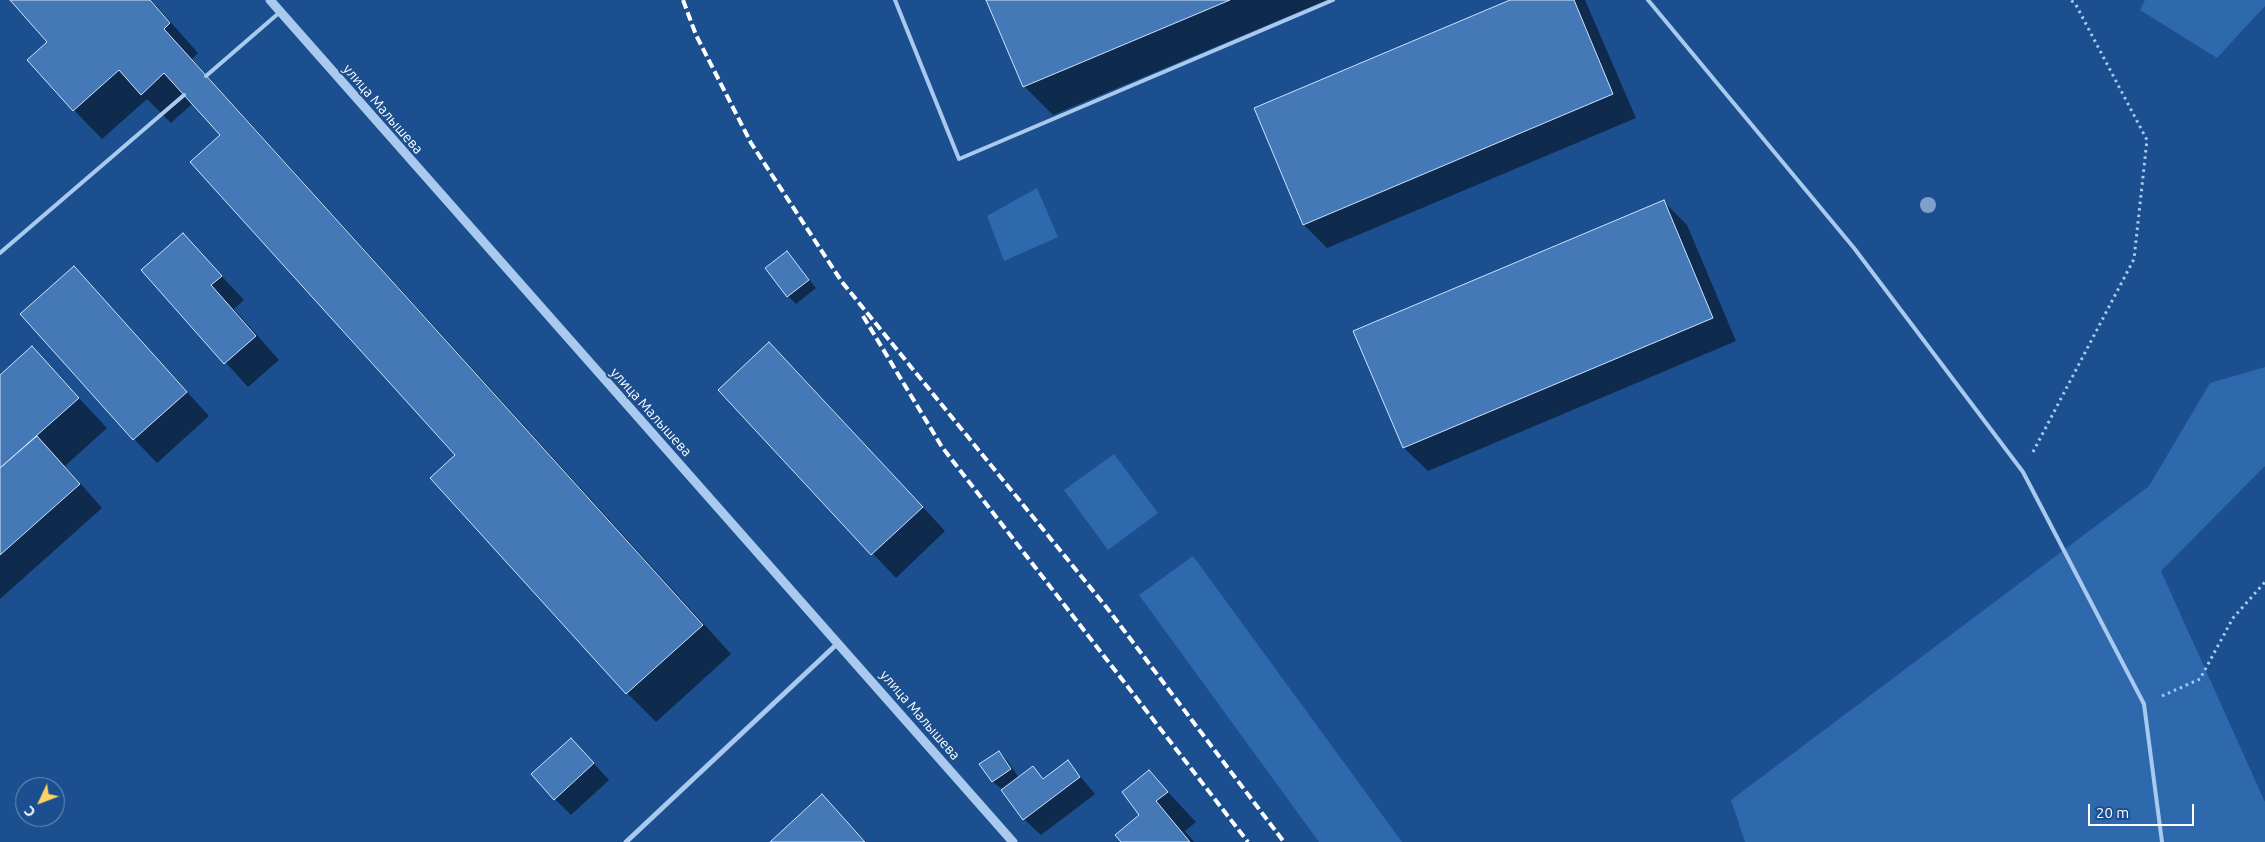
<!DOCTYPE html>
<meta charset="utf-8">
<style>
body{margin:0}
#map{position:relative;width:2265px;height:842px;overflow:hidden;background:#1b4f8f;font-family:Ubuntu,sans-serif}
canvas{display:block}
.north{position:absolute;left:15px;top:777px;width:50px;height:50px;box-sizing:border-box;background:#1b4f8f;border:1px solid #7695bc;border-radius:50%;rotate:227deg;font-size:14px;font-weight:700;line-height:20px;text-align:center;color:#fff}
.north::after{content:'';display:block;margin:auto;width:18px;height:22px;background:#ffd166;clip-path:polygon(50% 0,100% 100%,50% 72%,0 100%)}
.scale{position:absolute;left:2088px;top:804px;width:106px;height:22px;box-sizing:border-box;border:2px solid #fff;border-top:0;padding-left:6px;font-size:15px;line-height:18px;white-space:nowrap;color:#fff;-webkit-text-stroke:4px #1b4f8f;paint-order:stroke}
</style>
<div id="map">
<canvas width="2265" height="842"></canvas>
<div class="north">С</div>
<div class="scale">20 m</div>
</div>
<script>
const ctx = document.querySelector('canvas').getContext('2d');
ctx.lineJoin = 'round';
function fillPath(path, color) { ctx.fillStyle = color; ctx.fill(path, 'evenodd'); }
const poly = rows => new Path2D(rows.map(r => 'M' + r).join(''));
function strokePath(path, color, width, dash) { ctx.strokeStyle = color; ctx.lineWidth = width; ctx.lineCap = dash ? 'butt' : 'round'; ctx.setLineDash(dash || []); ctx.stroke(path); }
function write(font, color, halo, rows, align = 'center') {
  ctx.font = font + ' Ubuntu,sans-serif'; ctx.lineWidth = 4; ctx.setLineDash([]); ctx.textBaseline = 'middle'; ctx.strokeStyle = halo; ctx.fillStyle = color; for (const [text, x, y, turn = 0] of rows) {
    ctx.save(); ctx.translate(x, y); ctx.rotate((+turn || 0) * Math.PI / 180); ctx.textAlign = isNaN(turn) ? turn : align; if (halo) ctx.strokeText(text, 0, 0); ctx.fillText(text, 0, 0); ctx.restore();
  }
}
const green = poly([
 [2145,0,2265,0,2265,6,2217,58,2140,10],
 [1037,188,1058,237,1004,261,987,216],
 [2265,367,2265,466,2161,571,2265,802,2265,842,1745,842,1731,800,2149,486,2210,383],
 [1114,454,1158,513,1108,550,1064,490],
 [1193,556,1402,842,1319,842,1139,595]
]);
const shadow = poly([
 [12,0,151,0,198,53,192,59,731,654,656,722,627,693,457,455,222,135,193,103,171,123,147,99,102,139,74,110,49,42],
 [988,0,1327,0,1053,115,1024,86],
 [1513,0,1585,0,1636,118,1327,248,1304,225,1255,109],
 [1664,202,1687,225,1736,341,1428,471,1404,448,1355,332],
 [183,235,244,300,234,309,279,360,248,387,142,270],
 [787,252,816,288,796,304,788,296],
 [74,268,209,416,157,463,134,439],
 [32,348,107,428,65,466,102,508,0,599,0,377],
 [793,367,945,531,896,578,719,390],
 [999,752,1007,760,1019,778,1033,768,1045,780,1068,762,1095,794,1041,835,1024,819,1002,789,993,782],
 [587,756,609,780,571,815,555,799],
 [1149,772,1196,822,1185,831,1194,842,1123,842,1141,815],
 [822,796,866,842,772,842]
]);
const building = poly([
 [10,0,150,0,170,23,164,29,703,625,626,694,430,478,455,455,190,162,220,135,164,73,141,95,119,70,73,111,27,60,47,42,10,0],
 [986,0,1230,0,1023,87,986,0],
 [1510,0,1574,0,1613,94,1303,225,1254,108,1510,0],
 [1664,200,1713,318,1403,448,1353,331,1664,200],
 [183,233,222,276,211,285,256,336,224,364,141,270,183,233],
 [787,251,809,280,787,297,765,268,787,251],
 [74,266,187,392,133,440,20,314,74,266],
 [769,342,923,507,871,555,718,390,769,342],
 [32,346,79,398,0,468,0,375,32,346],
 [37,436,80,484,0,555,0,468,37,436],
 [571,738,594,763,554,800,531,774,571,738],
 [999,751,1011,769,992,782,979,764,999,751],
 [1068,760,1080,777,1023,820,1001,790,1033,766,1043,779,1068,760],
 [1149,770,1168,792,1156,801,1190,842,1121,842,1115,835,1139,815,1122,792,1149,770],
 [822,794,865,842,770,842,822,794]
]);
const path = poly([
 [2033,452,2134,259,2147,140,2076,5,2071,0],
 [2162,696,2200,679,2233,618,2265,582]
]);
const service = poly([
 [895,0,959,159,1333,0],
 [1648,0,1854,248,2023,472,2144,704,2162,842],
 [206,76,280,12],
 [0,253,184,95]
]);
const minor = poly([
 [626,842,838,643]
]);
const tertiary = poly([
 [270,0,1013,842]
]);
const rail = poly([
 [683,0,696,35,751,143,842,282,1107,608,1284,842],
 [863,316,942,447,1248,842]
]);
const trees = [
 [1928,205]
];
const streetNames = [
 ["улица Малышева",383,109,49],
 ["улица Малышева",651,412,48],
 ["улица Малышева",920,715,49]
];
fillPath(green, '#2e69ad');
fillPath(shadow, '#0007');
fillPath(building, '#4478b7');
strokePath(building, '#cfe3fa', 1);
strokePath(path, '#a9c9ee', 3, [2.5, 4]);
strokePath(service, '#a9c9ee', 4);
strokePath(minor, '#a9c9ee', 5);
strokePath(tertiary, '#a9c9ee', 9);
strokePath(rail, '#fff', 4, [9, 4]);
ctx.fillStyle = '#7ea0ca';
for (const [x, y] of trees) { ctx.beginPath(); ctx.arc(x, y, 8, 0, 2 * Math.PI); ctx.fill(); }
write('14px', '#fff', '#1b4f8f', streetNames);
</script>
